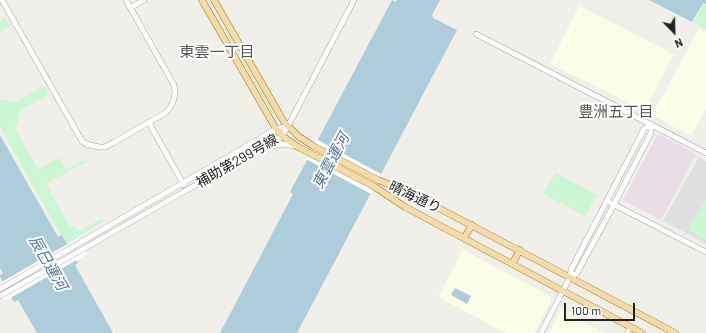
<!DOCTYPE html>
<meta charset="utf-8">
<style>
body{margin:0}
#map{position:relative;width:706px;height:333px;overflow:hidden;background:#f1efe9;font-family:Barlow,sans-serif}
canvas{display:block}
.north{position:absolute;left:654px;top:12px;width:40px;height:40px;-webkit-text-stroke:3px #fff;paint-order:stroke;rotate:157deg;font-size:11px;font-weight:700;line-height:16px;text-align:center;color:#222}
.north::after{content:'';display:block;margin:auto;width:14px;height:18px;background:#222;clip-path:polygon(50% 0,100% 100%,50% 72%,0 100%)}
.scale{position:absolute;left:564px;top:303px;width:71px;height:18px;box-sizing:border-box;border:2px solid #222;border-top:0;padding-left:5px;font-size:12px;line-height:14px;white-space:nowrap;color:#222;-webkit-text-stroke:3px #fff;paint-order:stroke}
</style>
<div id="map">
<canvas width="706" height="333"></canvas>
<div class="north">N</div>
<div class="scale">100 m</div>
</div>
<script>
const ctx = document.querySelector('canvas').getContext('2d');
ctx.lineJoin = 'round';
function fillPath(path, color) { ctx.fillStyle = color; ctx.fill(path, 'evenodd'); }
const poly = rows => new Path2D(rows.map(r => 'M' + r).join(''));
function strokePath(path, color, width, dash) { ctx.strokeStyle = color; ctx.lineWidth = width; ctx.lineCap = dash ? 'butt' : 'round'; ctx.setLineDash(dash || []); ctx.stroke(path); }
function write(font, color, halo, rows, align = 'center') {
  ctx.font = font + ' Barlow,"Noto Sans JP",sans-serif'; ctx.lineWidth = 4; ctx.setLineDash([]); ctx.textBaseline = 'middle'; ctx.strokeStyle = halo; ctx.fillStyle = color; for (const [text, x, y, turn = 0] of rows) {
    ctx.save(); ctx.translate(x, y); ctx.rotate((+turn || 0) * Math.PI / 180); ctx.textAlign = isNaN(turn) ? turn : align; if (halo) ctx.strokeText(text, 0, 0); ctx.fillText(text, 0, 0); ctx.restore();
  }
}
const residential = poly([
 [699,157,706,161,706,244,663,221]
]);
const industrial = poly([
 [658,134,696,154,661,220,623,200]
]);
const education = poly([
 [579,6,674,54,645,111,550,64],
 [699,29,706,32,706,109,691,136,652,115],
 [463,250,550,296,551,301,534,333,506,333,438,297],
 [561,310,605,333,549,333]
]);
const grass = poly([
 [224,28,225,28,274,114,273,115]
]);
const park = poly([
 [703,4,706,6,706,29,694,23],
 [5,18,10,26,0,32,0,21],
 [44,86,49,94,21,110,15,129,38,169,59,158,66,170,84,160,86,162,46,184,69,225,80,231,101,219,103,222,66,244,0,127,0,99,16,102],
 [556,173,597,195,585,216,543,194],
 [706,198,706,240,688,229]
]);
const water = poly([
 [392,0,396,2,397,0,440,0,432,15,433,18,457,30,297,333,220,333,293,194,290,192],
 [649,0,706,0,706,4,703,3,692,22],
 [0,135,58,237,62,235,78,263,75,265,113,333,37,333,18,300,14,302,0,277,0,275,3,273,0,268],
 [455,288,471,296,467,304,451,295]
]);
const pier = poly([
 [316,139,381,174,371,194,306,159],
 [78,238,87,254,5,301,0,293,0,283]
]);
const minor = poly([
 [627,333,630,327]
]);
const tertiary = poly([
 [2,0,82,141,86,144,99,147,105,147,113,143,165,113,170,108,174,99,175,91,174,85,126,0],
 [130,8,144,0],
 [476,34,706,153],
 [149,123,184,185],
 [265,147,283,144,295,146],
 [607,201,706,252],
 [570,277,577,273,610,212,651,133,651,124],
 [0,289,276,129,288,126],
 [0,296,282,136,288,126,354,0],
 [541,333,570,277,571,270,644,129,651,124]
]);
const primary = poly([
 [202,0,276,129,282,136,298,147,375,187,405,207,642,333],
 [214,0,284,122,298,136,313,146,378,180,412,194,675,333],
 [464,238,472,225],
 [512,264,520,250]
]);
const streetNames = [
 ["補助第299号線",237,161,-30],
 ["晴海通り",415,197,25]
];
const neighbourhoodNames = [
 ["東雲一丁目",217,52],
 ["豊洲五丁目",616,112]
];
const waterNames = [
 ["東雲運河",331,161,-62],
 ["辰巳運河",48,263,60]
];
fillPath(residential, '#e0dfdf');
fillPath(industrial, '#eadce6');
fillPath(education, '#fbfde6');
fillPath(grass, '#c9e7b4');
fillPath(park, '#cbf6d2');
fillPath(water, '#adcddb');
fillPath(pier, '#fff');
strokePath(minor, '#a3a3a3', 5);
strokePath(tertiary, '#a3a3a3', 6);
strokePath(primary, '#94710b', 7);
strokePath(minor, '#fff', 4);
strokePath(tertiary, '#fff', 5);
strokePath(primary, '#f6dbaa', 6);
write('14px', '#222', '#fff', streetNames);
write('15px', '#555', '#fff', neighbourhoodNames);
write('italic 15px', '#5174a4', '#fff', waterNames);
</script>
